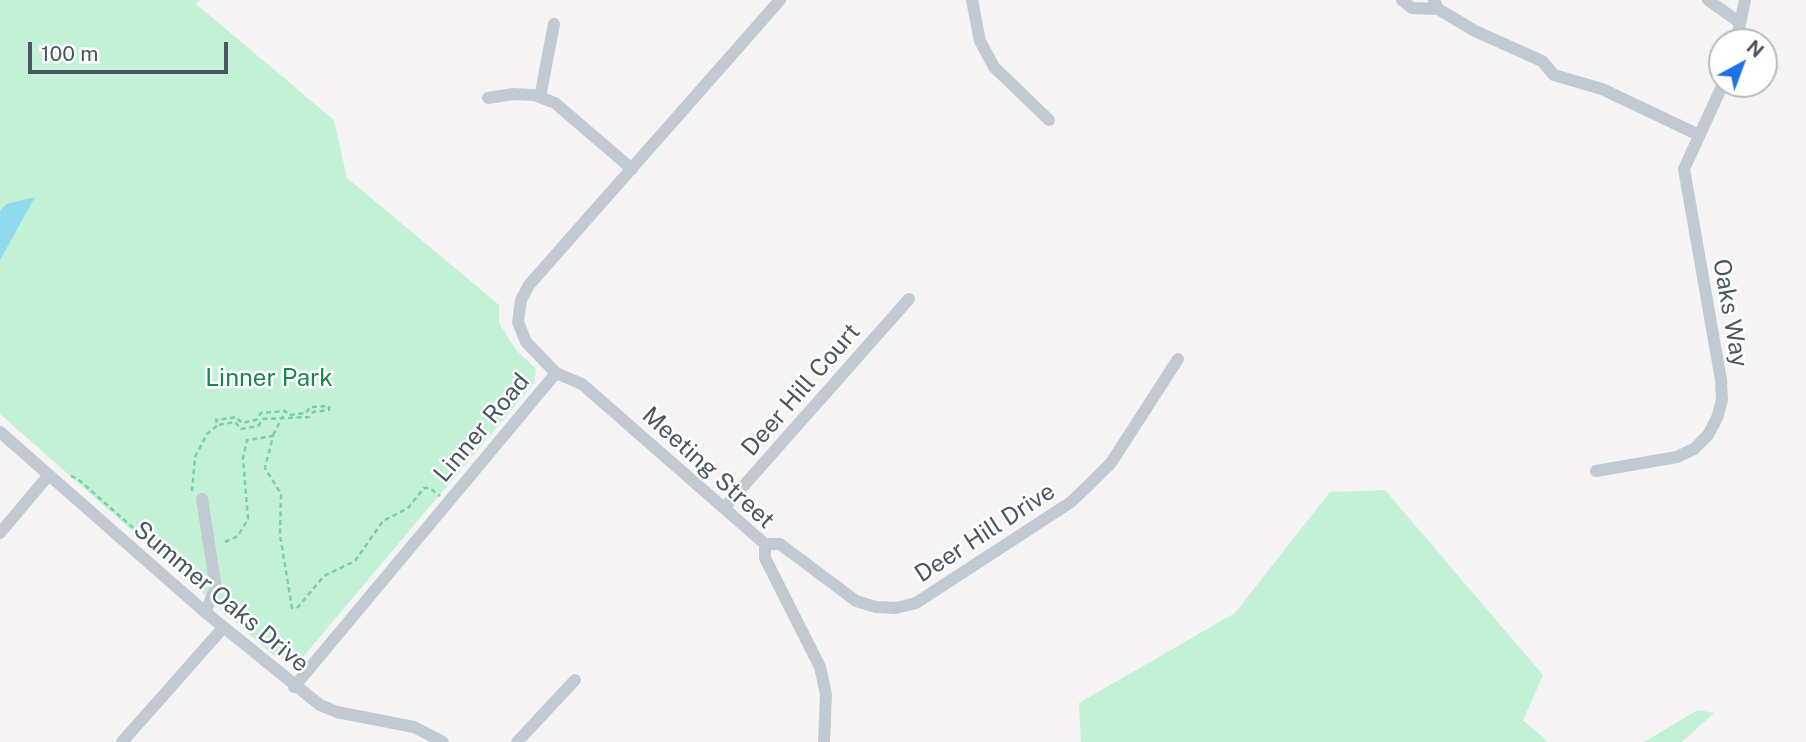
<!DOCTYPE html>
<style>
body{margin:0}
#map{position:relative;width:1806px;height:742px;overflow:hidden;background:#f5f3f3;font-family:"Public Sans",sans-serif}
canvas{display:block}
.north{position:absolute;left:1708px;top:28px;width:70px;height:70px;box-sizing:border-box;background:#fff;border:2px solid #b7bbc0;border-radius:50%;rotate:41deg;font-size:19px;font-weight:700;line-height:28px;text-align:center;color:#4a5661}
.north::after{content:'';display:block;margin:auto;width:24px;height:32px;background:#1a73e8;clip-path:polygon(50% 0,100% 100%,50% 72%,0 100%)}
.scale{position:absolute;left:28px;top:42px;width:200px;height:32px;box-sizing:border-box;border:4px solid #4a5661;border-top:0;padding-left:9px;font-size:21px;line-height:24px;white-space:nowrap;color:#4a5661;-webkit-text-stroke:5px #fff;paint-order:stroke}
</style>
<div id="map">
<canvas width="1806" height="742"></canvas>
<div class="north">N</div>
<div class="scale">100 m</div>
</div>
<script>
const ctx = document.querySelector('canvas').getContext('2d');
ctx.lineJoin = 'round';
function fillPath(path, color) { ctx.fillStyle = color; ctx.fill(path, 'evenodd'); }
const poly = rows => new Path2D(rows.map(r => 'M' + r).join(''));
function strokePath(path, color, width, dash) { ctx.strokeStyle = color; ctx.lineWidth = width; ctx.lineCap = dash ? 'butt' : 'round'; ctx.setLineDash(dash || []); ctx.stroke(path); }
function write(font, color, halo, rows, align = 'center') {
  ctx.font = font + ' "Public Sans",sans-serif'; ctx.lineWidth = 5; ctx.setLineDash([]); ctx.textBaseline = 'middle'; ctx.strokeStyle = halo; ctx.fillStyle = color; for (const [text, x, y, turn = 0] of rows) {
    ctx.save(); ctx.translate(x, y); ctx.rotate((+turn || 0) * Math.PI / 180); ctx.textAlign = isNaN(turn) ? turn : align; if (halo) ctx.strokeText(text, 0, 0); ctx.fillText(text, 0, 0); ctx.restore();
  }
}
const green = poly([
 [0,0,200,0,196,4,334,120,347,178,499,305,499,323,516,350,536,369,534,383,302,658,290,662,273,655,0,414],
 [1385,490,1543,675,1523,720,1548,742,1081,742,1079,703,1235,613,1330,492],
 [1698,710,1714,713,1682,742,1644,742]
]);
const water = poly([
 [35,197,0,260,0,211,6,204]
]);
const path = poly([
 [329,406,329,410,313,412,309,417,263,419,258,426,241,429,235,422,218,425,216,420,236,417,242,423,256,420,261,413,285,411,289,415,306,413,310,407,329,406],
 [273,435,283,416],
 [71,476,78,479,201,588],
 [192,491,195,457,207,434,218,425],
 [225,542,238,536,248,519,243,458,247,440,273,436,265,468,281,494,280,535,292,608,298,607,324,576,355,561,383,521,408,508,424,488,430,488,440,496]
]);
const minor = poly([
 [780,0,529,285,521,300,518,322,526,342,556,373,582,384,765,544,765,558,820,667,826,694,824,742],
 [972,0,980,41,994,67,1049,120],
 [1402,0,1412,8,1438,9],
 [1434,0,1438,9,1475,31,1542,61,1554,75,1602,89,1699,135],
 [1708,0,1740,23],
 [1736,42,1745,0],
 [540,97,554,24],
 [488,98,513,94,534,95,555,103,632,169],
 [0,432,205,612,320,705,337,712,414,727,443,742],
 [1596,471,1677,457,1694,449,1708,435,1717,418,1722,400,1721,380,1684,169,1723,84],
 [202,499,216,588,205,612],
 [724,508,909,299],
 [0,533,48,476],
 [765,544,780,544,856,601,876,607,896,608,916,603,1071,502,1091,483,1111,463,1178,359],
 [294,687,556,373],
 [122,742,223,628],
 [517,742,575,680]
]);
const streetNames = [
 ["Oaks Way",1730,313,80],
 ["Deer Hill Court",801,390,-49],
 ["Linner Road",482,428,-50],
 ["Meeting Street",708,468,42],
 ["Deer Hill Drive",985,533,-33],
 ["Summer Oaks Drive",221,597,40]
];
const parkNames = [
 ["Linner Park",269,379]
];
fillPath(green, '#c3f1d5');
fillPath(water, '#90daee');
strokePath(path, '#7ad0a6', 2.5, [5, 3.5]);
strokePath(minor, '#c1cad2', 12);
write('24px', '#4a5661', '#fff', streetNames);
write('24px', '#17864f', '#fff', parkNames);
</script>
